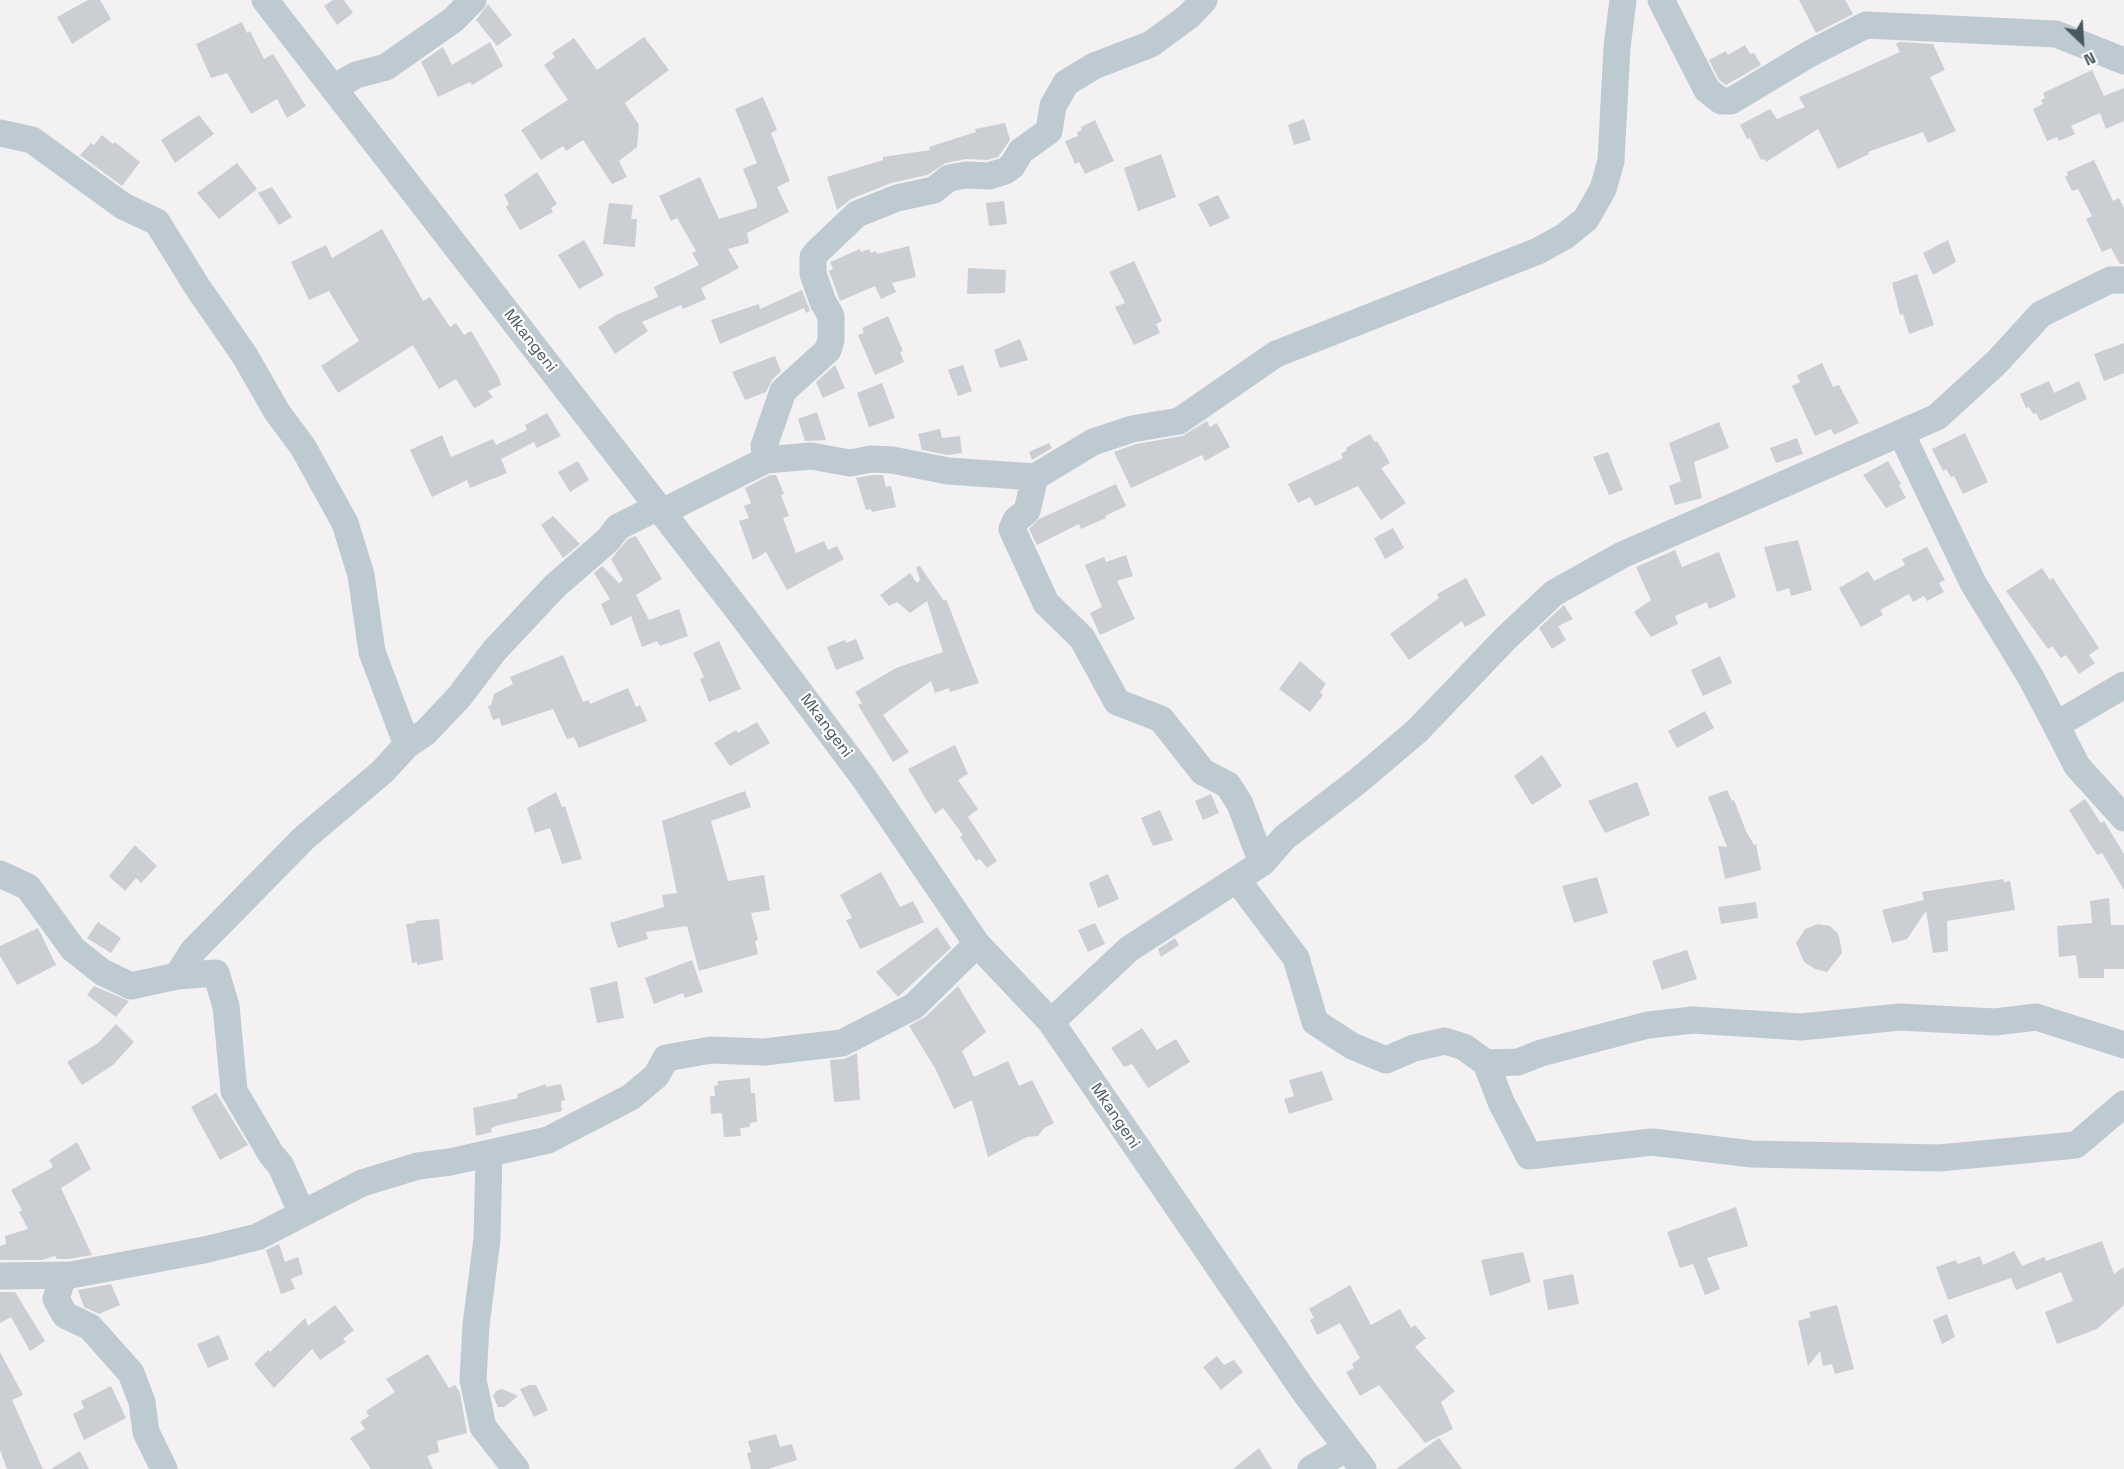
<!DOCTYPE html>
<style>
body{margin:0}
#map{position:relative;width:2124px;height:1469px;overflow:hidden;background:#f3f1f1;font-family:"Space Grotesk",sans-serif}
canvas{display:block}
.north{position:absolute;left:2052px;top:12px;width:60px;height:60px;-webkit-text-stroke:4px #fff;paint-order:stroke;rotate:155deg;font-size:16px;font-weight:700;line-height:24px;text-align:center;color:#485760}
.north::after{content:'';display:block;margin:auto;width:21px;height:27px;background:#485760;clip-path:polygon(50% 0,100% 100%,50% 72%,0 100%)}
</style>
<div id="map">
<canvas width="2124" height="1469"></canvas>
<div class="north">N</div>
</div>
<script>
const ctx = document.querySelector('canvas').getContext('2d');
ctx.lineJoin = 'round';
function fillPath(path, color) { ctx.fillStyle = color; ctx.fill(path, 'evenodd'); }
const poly = rows => new Path2D(rows.map(r => 'M' + r).join(''));
function strokePath(path, color, width, dash) { ctx.strokeStyle = color; ctx.lineWidth = width; ctx.lineCap = dash ? 'butt' : 'round'; ctx.setLineDash(dash || []); ctx.stroke(path); }
function write(font, color, halo, rows, align = 'center') {
  ctx.font = font + ' "Space Grotesk",sans-serif'; ctx.lineWidth = 4.5; ctx.setLineDash([]); ctx.textBaseline = 'middle'; ctx.strokeStyle = halo; ctx.fillStyle = color; for (const [text, x, y, turn = 0] of rows) {
    ctx.save(); ctx.translate(x, y); ctx.rotate((+turn || 0) * Math.PI / 180); ctx.textAlign = isNaN(turn) ? turn : align; if (halo) ctx.strokeText(text, 0, 0); ctx.fillText(text, 0, 0); ctx.restore();
  }
}
const building = poly([
 [88,0,100,0,111,19,72,44,57,17],
 [333,0,344,0,353,13,337,25,324,6],
 [1799,0,1845,0,1853,14,1816,33],
 [488,4,512,35,497,46,476,20],
 [242,22,247,33,250,31,264,59,273,54,306,106,287,118,277,99,251,114,227,73,211,78,196,44],
 [644,37,669,70,625,103,639,125,637,147,619,161,627,177,612,184,583,140,566,151,563,146,541,160,521,130,568,100,544,65,555,57,552,53,574,38,597,70],
 [490,42,503,66,472,85,470,82,438,97,421,62,443,47,452,65],
 [1899,42,1933,44,1945,70,1930,77,1956,131,1928,143,1923,132,1868,152,1869,154,1838,169,1818,129,1766,162,1765,159,1761,160,1750,138,1747,139,1740,125,1770,109,1777,119,1805,107,1799,97,1900,52,1896,44],
 [1745,45,1750,54,1754,53,1761,65,1726,85,1719,80,1709,60,1726,51,1728,55],
 [2092,70,2104,96,2124,88,2124,121,2106,129,2100,113,2071,126,2075,134,2059,141,2057,137,2047,141,2033,109,2043,104,2041,100,2045,98,2043,93],
 [763,97,777,130,771,133,790,181,777,187,789,212,747,233,749,243,728,249,739,268,701,288,706,299,683,309,681,305,642,322,648,331,615,354,598,327,616,315,658,297,654,287,699,265,692,253,696,251,677,218,671,221,659,196,700,177,719,219,756,208,757,204,743,169,757,163,735,109],
 [199,115,214,134,175,163,161,140],
 [1304,119,1311,140,1294,145,1288,125],
 [1095,120,1114,161,1085,174,1079,162,1075,164,1065,141,1078,136,1077,132,1082,130,1081,127],
 [1005,123,1010,140,998,157,987,160,966,159,946,163,927,175,891,183,851,199,837,210,827,177,883,160,883,157,930,150,929,147,976,132,975,129],
 [102,135,113,144,115,142,140,162,122,186,80,155,91,143,94,145],
 [1161,154,1176,197,1138,211,1124,168],
 [2094,160,2113,201,2119,198,2124,208,2124,264,2120,264,2111,248,2102,252,2086,219,2092,216,2078,189,2072,191,2065,177,2068,175,2067,172],
 [237,163,257,189,219,219,197,193],
 [537,172,557,204,551,208,553,212,520,230,506,207,509,204,504,195],
 [272,187,292,217,279,225,258,193],
 [1218,195,1230,218,1210,227,1198,204],
 [1004,201,1007,224,989,226,986,203],
 [609,203,633,205,631,219,637,219,635,247,603,244],
 [382,229,423,301,430,297,450,327,456,323,464,335,471,331,473,334,499,378,501,385,488,391,493,397,477,407,474,408,456,379,439,389,413,345,338,393,321,366,359,341,329,291,309,300,291,262,326,245,332,258],
 [584,240,604,275,579,289,558,255],
 [1948,240,1956,262,1933,275,1923,253],
 [909,246,916,277,892,283,896,292,881,299,875,286,840,301,829,271,833,269,830,262,860,249,861,252,869,249,871,253,876,251,877,254],
 [1134,261,1162,321,1156,324,1160,333,1134,345,1115,307,1125,303,1109,272],
 [968,268,1006,270,1005,293,967,294],
 [1917,274,1934,325,1909,334,1903,314,1900,315,1892,283],
 [802,290,810,311,806,313,804,308,720,344,711,320,759,304,760,309],
 [888,316,903,351,900,352,904,362,875,375,858,335,864,333,862,328],
 [1020,339,1028,360,1000,368,994,350],
 [2124,343,2124,373,2104,381,2094,354],
 [775,356,781,371,772,380,766,392,745,400,732,372],
 [1822,363,1833,387,1839,385,1859,423,1834,435,1831,429,1815,436,1792,386,1800,382,1797,375],
 [835,365,845,388,823,398,816,382],
 [963,365,972,391,958,396,948,370],
 [2049,381,2054,393,2079,381,2087,399,2040,421,2036,413,2033,414,2029,407,2026,408,2020,394],
 [882,383,895,418,869,427,857,393],
 [817,412,826,440,805,441,798,419],
 [547,413,561,436,537,448,534,442,501,459,507,473,470,488,467,480,432,497,410,450,442,435,451,457,493,439,496,445,527,430,525,425],
 [1207,421,1210,427,1217,423,1230,447,1205,461,1202,455,1131,488,1114,452,1136,444,1182,436],
 [1719,422,1729,448,1694,462,1702,498,1675,505,1669,486,1681,481,1669,443],
 [940,429,942,438,960,436,962,453,947,455,922,450,918,434],
 [1965,433,1988,482,1963,494,1954,476,1951,477,1946,469,1943,471,1932,449],
 [1370,434,1375,442,1377,441,1390,463,1381,468,1406,503,1381,520,1358,486,1315,506,1310,497,1298,503,1288,484,1343,458,1341,454,1347,450,1346,448],
 [1797,438,1803,454,1776,463,1770,448],
 [1049,443,1052,448,1032,460,1029,452],
 [1608,452,1623,490,1609,495,1593,457],
 [578,461,589,480,570,492,558,472],
 [1888,461,1901,484,1899,485,1906,498,1886,508,1863,475],
 [770,475,776,475,784,494,781,495,789,516,783,518,796,553,824,541,828,550,837,546,844,559,787,590,766,552,753,560,739,521,749,518,744,506,751,503,745,488],
 [872,475,883,475,886,487,891,486,896,507,872,512,871,509,866,510,856,478],
 [1116,484,1126,506,1105,516,1106,518,1081,529,1079,524,1037,545,1029,529,1039,519],
 [553,516,580,544,563,558,541,525],
 [1393,528,1404,548,1385,559,1374,538],
 [636,536,662,579,636,595,649,620,679,609,688,636,660,646,657,641,642,647,631,616,611,626,601,604,610,599,594,573,602,566,619,583,623,580,611,559,628,539],
 [1798,540,1812,590,1791,596,1789,588,1777,592,1764,547],
 [1927,547,1945,580,1939,583,1944,592,1927,601,1924,596,1913,602,1909,594,1880,610,1883,615,1861,627,1839,588,1868,571,1874,581,1905,565,1902,559],
 [1675,550,1682,567,1719,552,1736,597,1709,609,1707,602,1675,616,1678,624,1651,637,1634,612,1651,600,1636,567],
 [1126,555,1133,576,1117,581,1135,619,1100,635,1090,613,1102,607,1085,565,1104,557,1106,562],
 [920,566,944,601,946,599,979,683,950,692,949,688,935,693,931,681,883,715,909,752,893,762,858,705,862,703,855,692,896,668,943,652,927,601,910,613,897,602,889,606,880,595,910,573,917,583,920,580,916,567],
 [2042,568,2050,580,2053,578,2099,648,2089,655,2095,663,2079,674,2066,655,2061,658,2052,646,2048,649,2006,591],
 [1466,578,1486,615,1465,627,1462,621,1409,660,1390,634,1439,598,1437,594],
 [1564,605,1573,619,1558,626,1566,640,1552,649,1539,628],
 [856,639,864,659,836,670,827,647,845,640,846,643],
 [719,641,741,689,709,702,700,679,704,677,693,653],
 [563,655,583,702,589,700,590,704,628,688,636,707,640,705,647,721,579,748,574,737,567,739,553,709,502,726,499,718,493,720,488,706,491,705,494,694,513,684,510,677],
 [1720,656,1732,683,1703,696,1691,670],
 [1300,661,1326,684,1320,692,1323,695,1310,712,1279,689],
 [1705,711,1714,728,1677,748,1668,731],
 [757,722,770,743,730,766,714,743,736,730,738,733],
 [955,745,968,774,958,780,978,809,968,817,997,861,987,868,980,859,976,861,960,837,963,835,943,808,935,814,908,769],
 [1542,755,1562,786,1532,805,1514,776],
 [1637,782,1650,815,1605,833,1588,801],
 [1727,790,1732,801,1734,800,1746,831,1754,845,1756,844,1761,870,1725,879,1718,846,1727,847,1708,797],
 [745,791,751,807,711,821,728,881,764,875,770,910,751,913,758,940,755,941,758,954,699,971,687,926,646,932,648,939,618,948,610,923,664,907,662,895,677,893,662,821],
 [556,792,562,807,565,806,582,859,562,864,550,828,535,833,527,808],
 [1211,794,1219,813,1203,820,1195,801],
 [2085,799,2101,823,2104,821,2124,854,2124,890,2102,853,2097,855,2069,810],
 [1160,810,1173,840,1153,846,1141,818],
 [135,845,157,866,141,883,136,878,125,891,109,876],
 [881,872,900,907,913,901,924,922,860,949,846,920,852,918,840,895],
 [1108,874,1119,899,1098,908,1089,883],
 [1597,877,1608,913,1574,923,1562,886],
 [2003,879,2004,882,2010,881,2015,910,1947,921,1948,951,1933,953,1926,911,1907,939,1892,943,1882,910,1924,900,1922,892],
 [2109,898,2111,925,2124,925,2124,969,2104,969,2104,978,2079,978,2076,955,2059,957,2057,926,2092,923,2090,901],
 [1756,902,1758,918,1721,924,1718,907],
 [439,919,443,960,417,965,417,962,412,963,406,924,416,923,415,921],
 [98,922,121,938,111,953,87,938],
 [1095,923,1105,944,1088,952,1078,930],
 [1818,924,1830,926,1838,934,1840,941,1842,953,1827,972,1815,969,1804,962,1796,943,1805,929],
 [937,927,951,948,898,997,876,972],
 [38,928,56,965,17,985,0,956,0,946],
 [1175,938,1179,945,1161,957,1158,949],
 [1687,950,1697,979,1662,990,1652,961],
 [692,960,703,992,685,998,683,993,654,1004,645,978],
 [617,981,624,1018,597,1023,590,988],
 [94,986,129,1001,116,1017,87,995],
 [958,986,986,1032,962,1051,974,1077,1008,1061,1019,1086,1032,1080,1054,1123,1044,1128,1038,1136,1027,1137,988,1157,972,1100,954,1109,935,1068,909,1026,925,1017],
 [116,1024,134,1042,113,1065,82,1085,67,1062,98,1043],
 [1142,1028,1157,1050,1176,1039,1190,1062,1148,1088,1132,1064,1124,1067,1111,1048],
 [857,1053,860,1100,834,1102,830,1060,844,1059],
 [1322,1071,1333,1100,1289,1114,1284,1099,1294,1096,1289,1080],
 [750,1078,751,1093,755,1093,757,1122,750,1123,750,1127,740,1128,741,1136,724,1137,722,1113,711,1114,710,1096,715,1096,714,1086,718,1085,718,1081],
 [546,1084,546,1087,561,1084,565,1100,561,1101,562,1111,499,1125,491,1128,492,1132,476,1136,473,1108,518,1098,517,1094],
 [216,1093,248,1145,220,1160,191,1107],
 [77,1142,91,1169,61,1188,92,1255,69,1259,57,1259,55,1256,42,1260,0,1260,0,1246,6,1244,5,1236,28,1229,19,1212,22,1210,11,1190,53,1167,49,1160],
 [1736,1207,1748,1246,1707,1258,1720,1289,1705,1295,1693,1264,1680,1268,1667,1232],
 [2102,1241,2114,1274,2124,1267,2124,1305,2097,1329,2057,1344,2045,1312,2073,1301,2061,1272,2016,1290,2011,1278,1948,1300,1936,1267,1956,1260,1958,1264,1980,1256,1983,1265,2014,1251,2022,1266,2044,1257,2046,1261],
 [279,1244,285,1262,298,1257,303,1274,291,1279,295,1289,281,1294,266,1250],
 [1523,1252,1531,1282,1490,1296,1481,1260],
 [1573,1274,1579,1304,1548,1310,1543,1280],
 [111,1284,120,1305,99,1314,84,1307,78,1290],
 [1350,1285,1371,1325,1400,1309,1411,1328,1415,1325,1426,1338,1415,1347,1455,1391,1441,1402,1453,1429,1425,1443,1379,1385,1360,1396,1346,1372,1354,1368,1352,1364,1360,1358,1340,1323,1317,1335,1310,1320,1314,1318,1309,1309],
 [0,1292,15,1292,45,1341,30,1351,11,1317,0,1323],
 [335,1305,354,1330,343,1339,346,1342,320,1360,312,1349,274,1388,254,1364,268,1350,270,1352,305,1318,308,1326],
 [1837,1305,1854,1369,1835,1374,1832,1364,1823,1366,1820,1351,1808,1366,1798,1321,1811,1317,1809,1312],
 [1947,1314,1955,1337,1942,1344,1933,1320],
 [219,1335,229,1359,208,1368,197,1344],
 [0,1352,23,1395,12,1400,43,1469,7,1469,0,1450],
 [428,1354,449,1388,455,1385,460,1393,467,1433,437,1441,439,1452,427,1456,433,1469,371,1469,350,1438,365,1429,360,1422,369,1416,366,1411,395,1392,386,1379],
 [1217,1356,1224,1365,1234,1360,1243,1372,1221,1390,1203,1367],
 [530,1385,536,1385,548,1410,534,1417,520,1389],
 [111,1386,126,1418,84,1440,73,1414,84,1408,81,1401],
 [502,1389,518,1396,504,1407,498,1407,493,1396,496,1391],
 [776,1434,780,1447,792,1444,797,1460,768,1469,751,1469,747,1453,751,1452,748,1441],
 [1439,1438,1462,1469,1396,1469],
 [1259,1448,1272,1469,1233,1469],
 [80,1451,89,1469,51,1469]
]);
const minor = poly([
 [265,0,741,614,864,778,977,944,1051,1022,1306,1394,1363,1469],
 [1661,0,1707,90,1721,101,1731,101,1811,53,1866,25,2056,34,2124,61],
 [333,88,356,75,386,67,453,20,473,0],
 [0,133,32,140,123,206,157,222,198,288,245,356,277,412,303,447,345,523,361,575,372,652,407,745],
 [1901,433,1973,583,2030,676,2056,725],
 [766,460,764,446,783,391,828,350,831,340,831,316,823,302,813,274,813,257,818,251,857,214,897,198,934,190,949,178,966,175,989,176,1005,171,1012,166,1021,151,1049,131,1053,106,1066,83,1094,66,1151,44,1189,16,1204,0],
 [662,512,766,460,811,456,850,463,871,459,892,460,948,471,1035,477],
 [2124,685,2056,725,2077,766,2124,818],
 [1262,863,1240,804,1228,785,1203,772,1161,719,1117,702,1082,638,1046,603,1012,529,1016,520,1027,511,1035,477,1093,442,1132,429,1179,421,1276,354,1538,251,1565,236,1586,219,1603,189,1611,161,1617,47,1623,0],
 [0,874,28,887,73,949,102,972,131,986,177,976,216,973,226,1006,234,1091,271,1154,281,1166,302,1214],
 [1238,881,1296,958,1315,1022,1352,1046,1386,1060,1414,1048,1445,1041,1464,1047,1486,1063,1501,1102,1529,1156,1652,1142,1752,1154,1939,1158,2076,1145,2124,1104],
 [177,976,193,951,304,838,382,772,407,745,426,732,459,697,494,651,555,586,608,540,618,527,658,507],
 [1051,1022,1129,949,1262,863,1285,837,1358,781,1417,731,1506,638,1554,593,1622,555,1937,417,1997,362,2041,314,2110,280,2124,280],
 [1486,1063,1518,1062,1541,1053,1648,1025,1693,1020,1801,1027,1900,1017,1995,1022,2036,1017,2124,1045],
 [489,1154,487,1239,476,1325,473,1380,483,1427,516,1469],
 [63,1275,56,1299,65,1315,90,1327,131,1373,142,1402,146,1432,164,1469],
 [0,1276,71,1275,204,1250,257,1237,362,1183,418,1166,450,1162,548,1140,631,1097,656,1076,666,1058,711,1050,764,1052,842,1043,914,1006,977,944],
 [1311,1469,1347,1448]
]);
const streetNames = [
 ["Mkangeni",530,341,52],
 ["Mkangeni",826,726,53],
 ["Mkangeni",1115,1116,56]
];
fillPath(building, '#cbcfd4');
strokePath(minor, '#becad1', 27);
write('16px', '#485760', '#fff', streetNames);
</script>
